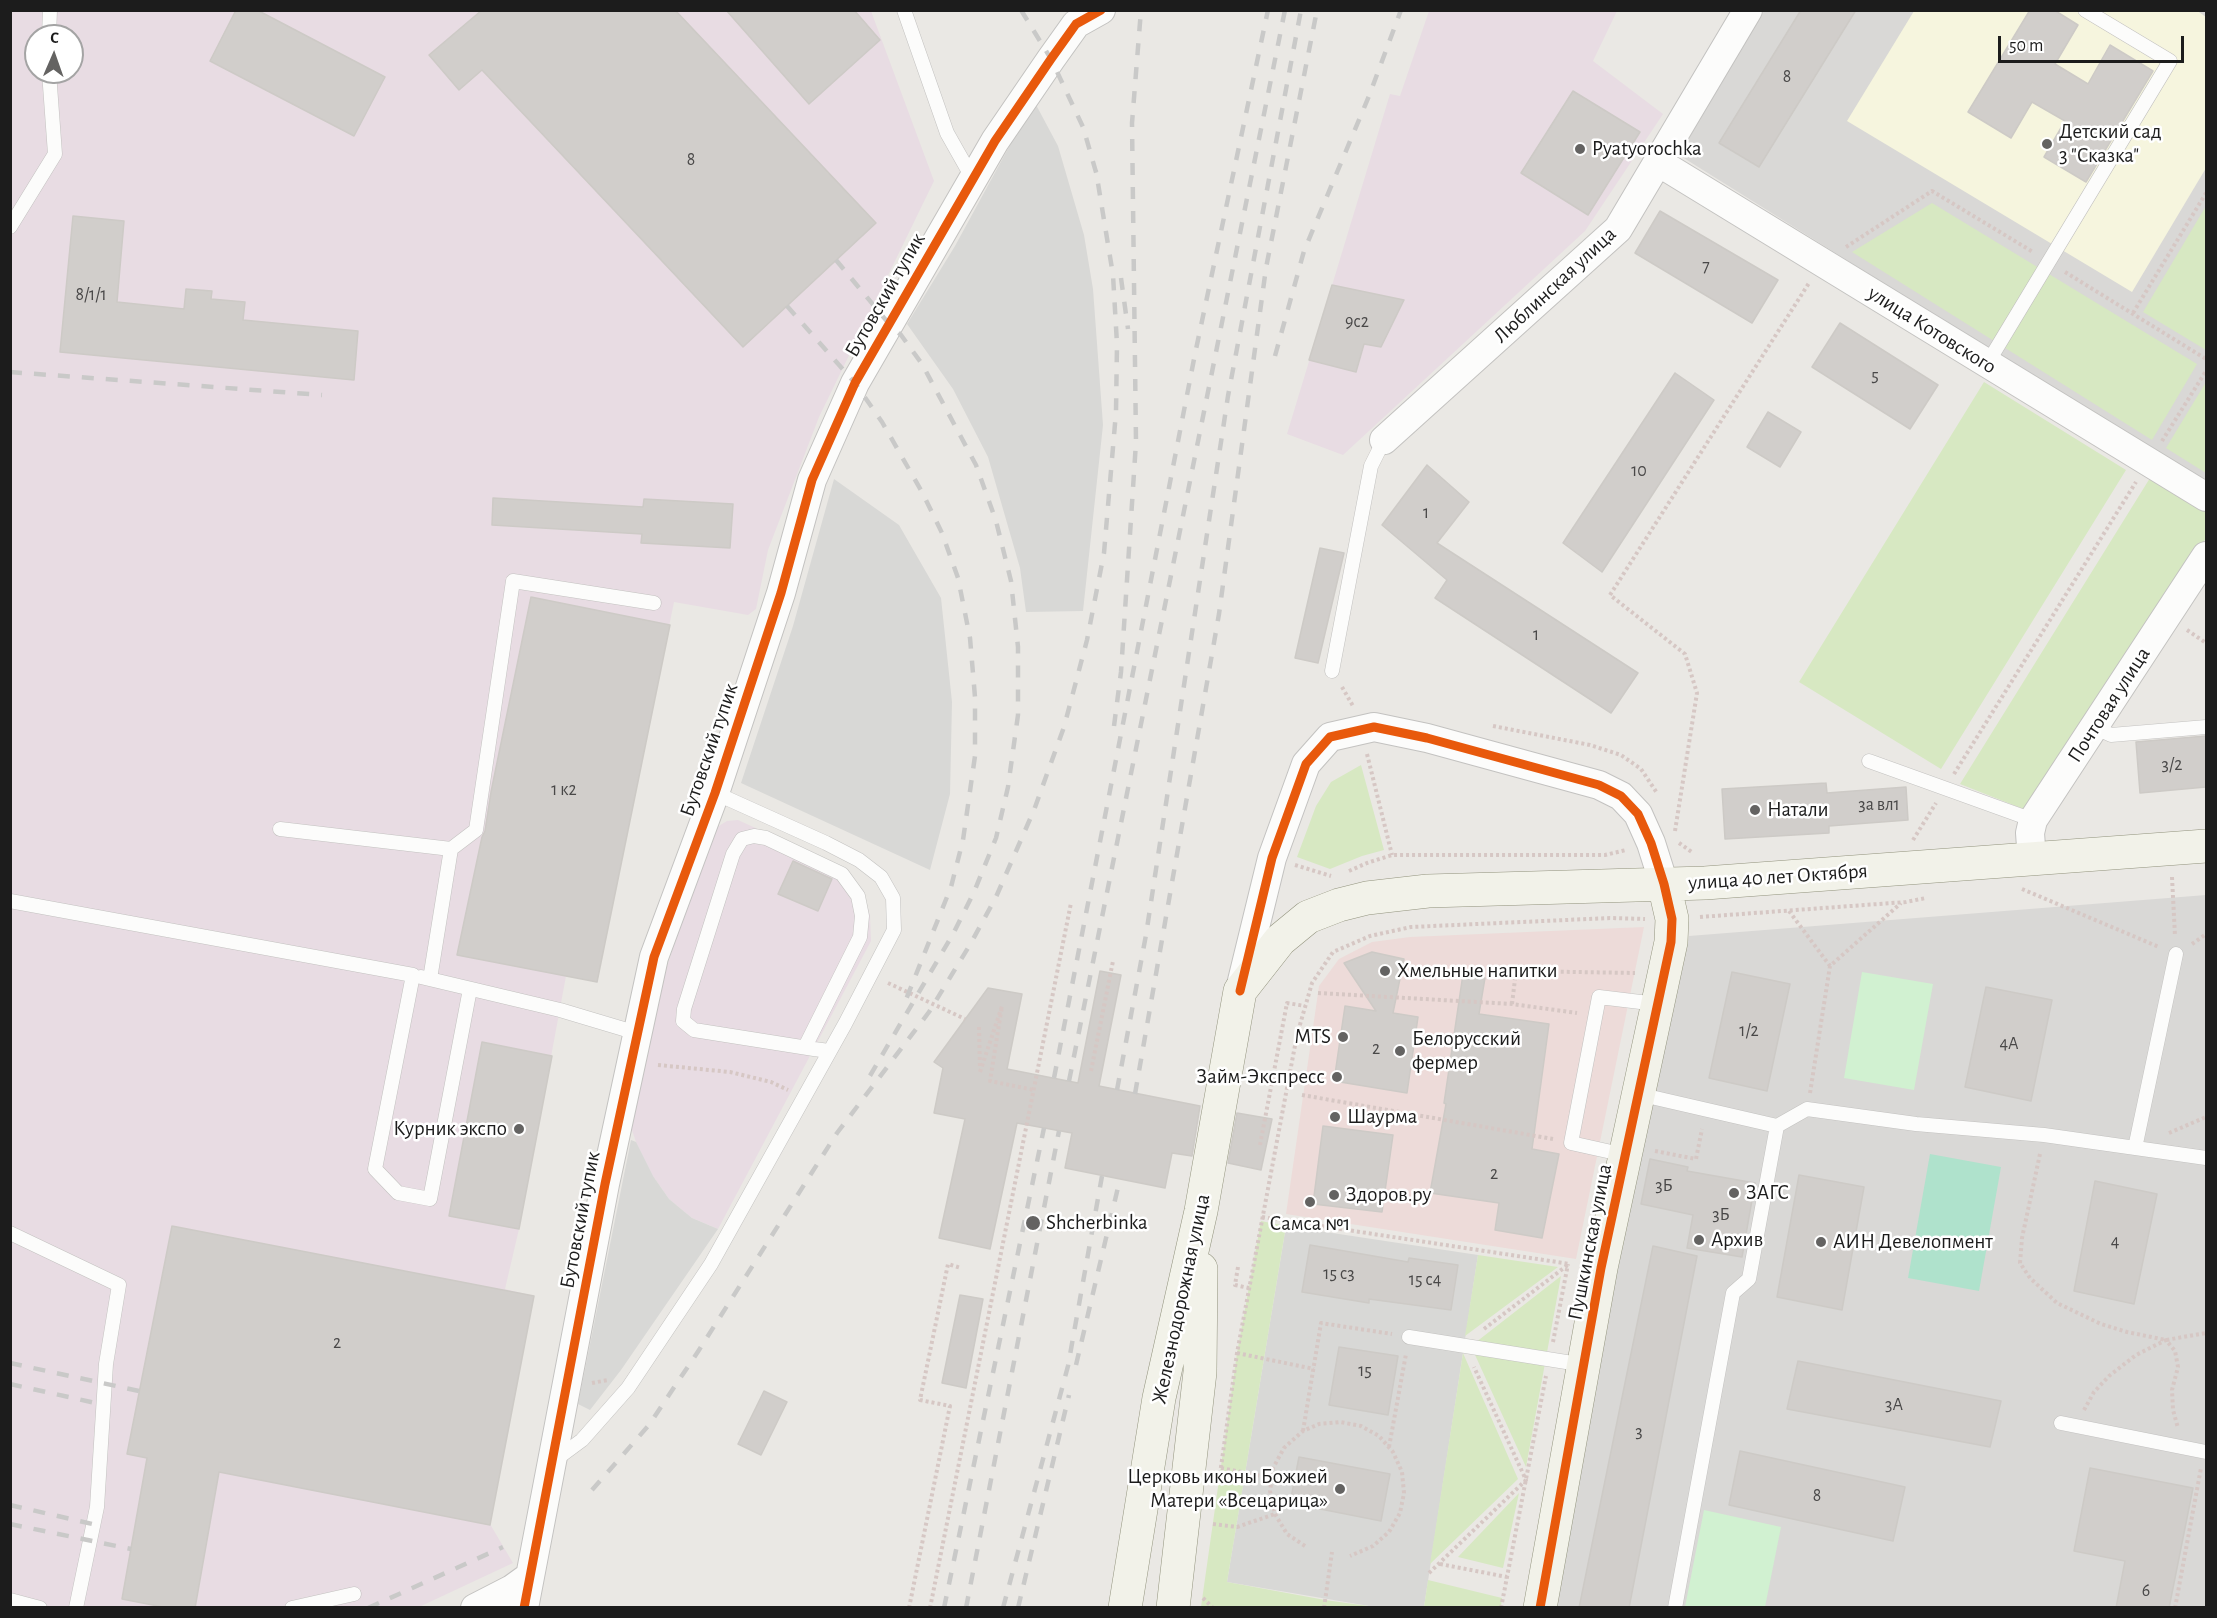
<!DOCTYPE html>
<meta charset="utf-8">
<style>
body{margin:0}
#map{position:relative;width:2217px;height:1618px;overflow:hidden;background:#eae8e4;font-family:"Alegreya Sans",sans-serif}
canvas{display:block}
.frame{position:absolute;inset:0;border:12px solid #1c1c1c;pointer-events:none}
.north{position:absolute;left:24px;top:24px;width:60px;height:60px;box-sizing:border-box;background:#fff;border:2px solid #a4a4a4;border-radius:50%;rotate:2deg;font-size:16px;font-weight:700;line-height:24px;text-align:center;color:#1c1c1c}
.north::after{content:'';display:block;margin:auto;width:21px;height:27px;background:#646362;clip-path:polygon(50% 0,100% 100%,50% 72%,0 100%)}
.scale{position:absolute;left:1998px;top:36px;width:186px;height:27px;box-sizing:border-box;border:3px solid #1c1c1c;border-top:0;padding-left:8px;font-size:18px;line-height:21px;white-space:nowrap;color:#1c1c1c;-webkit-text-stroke:4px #fff;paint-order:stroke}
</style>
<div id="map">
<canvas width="2217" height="1618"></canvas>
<div class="frame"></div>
<div class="north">С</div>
<div class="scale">50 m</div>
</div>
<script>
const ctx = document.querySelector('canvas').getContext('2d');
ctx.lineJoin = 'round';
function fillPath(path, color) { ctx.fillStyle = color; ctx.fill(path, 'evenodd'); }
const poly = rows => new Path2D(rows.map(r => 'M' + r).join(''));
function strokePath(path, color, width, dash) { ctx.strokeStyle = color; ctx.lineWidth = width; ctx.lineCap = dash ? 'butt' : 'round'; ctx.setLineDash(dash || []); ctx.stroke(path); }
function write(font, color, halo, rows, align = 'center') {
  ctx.font = font + ' "Alegreya Sans",sans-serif'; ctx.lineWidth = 5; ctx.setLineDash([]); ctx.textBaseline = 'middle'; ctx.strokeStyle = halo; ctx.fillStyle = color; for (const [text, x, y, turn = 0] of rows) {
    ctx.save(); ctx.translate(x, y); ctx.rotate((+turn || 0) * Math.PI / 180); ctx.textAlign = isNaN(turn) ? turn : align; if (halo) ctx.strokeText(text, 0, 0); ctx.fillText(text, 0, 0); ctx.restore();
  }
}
const residential = poly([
 [1764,11,2206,11,2206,485,1679,155],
 [2206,895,2205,1607,1552,1608,1626,1225,1689,936]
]);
const commercial = poly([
 [1644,927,1576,1259,1286,1214,1319,986,1339,959,1372,942,1410,937]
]);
const industrial = poly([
 [11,11,871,11,934,181,819,417,768,550,756,609,748,615,674,602,597,982,566,976,519,1229,505,1289,534,1296,490,1524,513,1563,419,1607,11,1608],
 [36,36,72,36,72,72,36,72],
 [1429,11,1617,11,1593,61,1663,114,1585,231,1343,455,1287,434,1390,94,1400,96],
 [738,820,843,868,862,889,870,915,871,941,718,1229,692,1218,669,1199,653,1176,636,1142,629,1121,655,1003,696,878,717,827,727,821]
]);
const education = poly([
 [2196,10,2206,17,2206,168,2132,292,1847,121,1914,11]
]);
const religious = poly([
 [1034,101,1058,146,1084,235,1093,289,1103,425,1083,611,1026,612,1020,568,988,457,953,389,907,324,955,246],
 [834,479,899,525,941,598,952,702,950,794,930,870,741,783,793,626],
 [631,1140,636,1142,653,1176,669,1199,692,1218,718,1229,621,1370,590,1410,578,1404],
 [1286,1226,1478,1255,1424,1607,1375,1607,1227,1582]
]);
const grass = poly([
 [1932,203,2197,364,2152,440,1852,252],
 [2206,206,2206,350,2143,312],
 [1984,382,2126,470,1941,769,1799,682],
 [2206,382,2206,473,2166,448],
 [2150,478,2206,510,2206,538,2031,812,1960,784],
 [1361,765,1384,850,1362,856,1330,869,1297,857,1316,806,1331,782],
 [1261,1221,1286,1226,1227,1582,1325,1600,1375,1607,1201,1607,1237,1353],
 [1478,1255,1558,1267,1465,1336],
 [1561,1276,1526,1467,1471,1346],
 [1463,1353,1518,1479,1430,1564],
 [1519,1493,1503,1568,1458,1557],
 [1428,1580,1502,1598,1501,1607,1424,1607]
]);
const park = poly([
 [1862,972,1933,984,1914,1090,1844,1078],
 [1704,1510,1781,1527,1765,1607,1685,1607]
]);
const pitch = poly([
 [1930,1154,2001,1167,1979,1291,1908,1278]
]);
const building = poly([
 [236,10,257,10,385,77,354,136,210,61,236,10],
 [482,10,675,10,876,223,743,347,482,70,459,90,429,55,482,10],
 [726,10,854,10,880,40,809,104,726,10],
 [1801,10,1856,10,1759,167,1719,143,1801,10],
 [2030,10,2054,10,2078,25,2055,64,2088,84,2110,45,2153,71,2086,182,2044,157,2065,121,2032,102,2011,138,1968,112,2030,10],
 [1573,91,1640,132,1588,215,1521,173,1573,91],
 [1660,211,1778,280,1752,323,1635,253,1660,211],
 [73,216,124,221,117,302,184,309,186,289,212,291,211,299,245,302,243,320,358,331,354,380,60,352,73,216],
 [1332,285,1404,300,1381,347,1364,344,1356,372,1309,360,1332,285],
 [1840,323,1938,385,1910,429,1812,367,1840,323],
 [1675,373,1714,400,1602,572,1563,543,1675,373],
 [1768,412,1801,432,1780,467,1747,447,1768,412],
 [1427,465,1469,502,1437,543,1638,673,1611,713,1435,598,1447,580,1382,525,1427,465],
 [493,498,643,507,644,499,733,504,730,548,641,543,642,534,492,525,493,498],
 [1320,548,1344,553,1318,663,1295,658,1320,548],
 [531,597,670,625,597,982,457,955,482,837,485,831,491,792,531,597],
 [2206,736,2206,787,2140,793,2136,742,2206,736],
 [1826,783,1827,793,1906,787,1908,820,1829,826,1829,833,1725,839,1722,789,1826,783],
 [793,861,832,879,818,911,778,894,793,861],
 [1372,952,1404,959,1393,1013,1418,1017,1407,1093,1334,1081,1345,1006,1376,1011,1344,963,1372,952],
 [1100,971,1121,975,1099,1086,1200,1106,1192,1156,1172,1153,1165,1188,1065,1168,1072,1133,1017,1123,990,1249,939,1238,965,1119,934,1113,943,1068,934,1062,988,988,1022,994,1007,1069,1078,1083,1100,971],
 [1732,972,1790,984,1767,1091,1709,1078,1732,972],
 [1463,974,1485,978,1479,1014,1549,1024,1532,1149,1559,1154,1542,1238,1495,1230,1499,1203,1430,1193,1446,1104,1444,1103,1463,974],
 [1986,987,2052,1000,2031,1101,1965,1087,1986,987],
 [482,1042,552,1056,519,1229,449,1216,482,1042],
 [1237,1113,1272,1119,1261,1170,1228,1163,1237,1113],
 [1323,1126,1393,1135,1382,1212,1313,1204,1323,1126],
 [1650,1159,1688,1167,1687,1171,1755,1183,1742,1257,1687,1248,1693,1215,1641,1204,1650,1159],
 [1799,1175,1864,1187,1842,1310,1777,1297,1799,1175],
 [2095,1181,2157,1194,2134,1304,2074,1291,2095,1181],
 [172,1226,534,1296,490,1525,219,1472,195,1608,168,1608,122,1599,147,1458,127,1454,172,1226],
 [1310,1245,1408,1262,1409,1258,1458,1265,1451,1310,1369,1299,1369,1303,1302,1292,1310,1245],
 [1653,1246,1697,1256,1629,1608,1579,1608,1653,1246],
 [960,1295,983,1299,966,1388,942,1383,960,1295],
 [1339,1347,1398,1356,1388,1415,1329,1405,1339,1347],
 [1798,1361,2001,1401,1990,1447,1787,1409,1798,1361],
 [764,1391,787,1402,761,1455,738,1444,764,1391],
 [1740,1451,1905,1487,1893,1541,1729,1505,1740,1451],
 [1299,1457,1390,1474,1381,1521,1290,1503,1299,1457],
 [2090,1468,2193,1488,2169,1608,2116,1608,2125,1561,2074,1551,2090,1468]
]);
const path = poly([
 [1846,247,1932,191,2033,252],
 [2065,272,2206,359],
 [2133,313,2206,193],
 [2162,441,2206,371],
 [2187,630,2206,643],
 [1342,687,1353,706],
 [1493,726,1590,745,1621,755,1641,769,1657,793],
 [1367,754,1392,855],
 [1954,774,2136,482],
 [1675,831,1697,693,1685,654,1610,595,1809,283],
 [1913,840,1936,803],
 [1679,843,1693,853],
 [1295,865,1331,876],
 [1349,871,1367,863,1392,855,1605,855,1626,850],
 [2172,877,2175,936],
 [2022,889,2159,947],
 [1789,911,1830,966],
 [1700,917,1906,902,1926,898],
 [2192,944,2206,934],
 [888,983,965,1019],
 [1318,993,1512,1004,1577,1013],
 [1512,1004,1516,971,1635,973],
 [979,1027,980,1068],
 [658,1065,730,1072,771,1082,788,1090],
 [1091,1071,1113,961],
 [980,1072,1002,1006,990,1081,1034,1090],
 [1810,1093,1830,966,1901,903],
 [1302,1095,1553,1139],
 [2169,1133,2206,1117],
 [1260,1145,1287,1003,1305,1006],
 [1655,1151,1696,1159,1702,1129],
 [2040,1154,2022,1238,2020,1263,2030,1278,2057,1303,2101,1324,2127,1332,2166,1340,2206,1333],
 [1262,1217,1570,1264],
 [1238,1267,1235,1285,1249,1288],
 [1484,1329,1569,1264],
 [1553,1342,1568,1264],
 [1237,1353,1314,1369],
 [592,1383,608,1380],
 [2084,1410,2094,1392,2109,1376,2136,1355,2166,1340,2175,1351,2178,1367,2172,1390,2173,1410,2178,1428],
 [1303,1431,1321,1323,1392,1334],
 [1389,1447,1406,1354],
 [1221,1468,1272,1478],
 [1220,1474,1237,1353,1297,1035,1312,983,1333,952,1370,936,1411,927,1610,918,1645,919],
 [1213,1524,1237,1527,1275,1514],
 [1305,1546,1287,1534,1275,1514,1270,1491,1273,1468,1284,1448,1303,1431,1319,1424,1340,1422,1361,1426,1379,1436,1393,1452,1402,1472,1404,1493,1400,1513,1389,1532,1373,1546,1350,1556],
 [1440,1564,1507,1577],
 [1429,1573,1526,1480,1474,1367],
 [1203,1598,1213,1608],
 [909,1608,950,1406,920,1400,948,1264,961,1268],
 [930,1608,1071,903],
 [1324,1608,1332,1552],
 [1501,1608,1546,1376],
 [2175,1608,2201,1468]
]);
const lane = poly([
 [904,10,947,133,973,179],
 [49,36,50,10],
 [10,227,55,154,49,72],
 [1987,364,2170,61,2085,10],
 [1332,671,1371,466,1384,440],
 [2094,727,2111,735,2206,727],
 [1869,761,2033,820],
 [280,829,451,849,430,979],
 [451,849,476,830,513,581,654,603],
 [10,901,413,975,375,1169,398,1193,430,1199,470,989],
 [421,977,560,1010,637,1033],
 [805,1047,860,937,862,916,858,896,842,874,766,838,754,836,742,839,733,854,684,1009,683,1021,694,1030,814,1049,829,1051],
 [1638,1094,1777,1126,1807,1109,1916,1124,2044,1135,2206,1158],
 [2135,1148,2176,954],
 [1625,1155,1571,1143,1599,997,1657,1004],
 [10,1233,119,1285,106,1364,97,1507,76,1608],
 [1409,1337,1585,1365],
 [2061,1423,2206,1452],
 [555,1460,582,1440,628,1388,711,1264,845,1024,894,930,893,898,881,877,859,860,826,843,715,793],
 [10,1600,40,1608],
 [292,1608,354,1594],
 [1675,1608,1733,1293,1749,1279,1777,1126]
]);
const street = poly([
 [1658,162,2206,497],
 [1384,440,1618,229,1748,10],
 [2032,860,2030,833,2033,820,2206,556],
 [1240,989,1272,858,1306,764,1330,737,1374,727,1427,738,1599,785,1621,796,1638,814,1651,843,1664,884],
 [475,1608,512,1589,530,1576],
 [524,1608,605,1184,654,957,715,793,781,593,812,480,855,383,995,141,1051,59,1076,24,1101,10]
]);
const secondary = poly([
 [1125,1608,1159,1398,1201,1211,1240,991,1280,940,1308,917,1339,905,1367,898,1428,891,1705,883,2206,846],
 [1173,1608,1200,1372,1201,1269],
 [1540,1608,1601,1268,1671,942,1672,919,1664,884]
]);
const rail = poly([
 [1021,10,1051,59,1083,127,1098,179],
 [836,260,890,325,901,335,922,364,976,465,996,521,1011,581,1018,647,1018,715,1008,787,996,838,974,892,953,934,864,1086],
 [1121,278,1128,329],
 [787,306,855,383,882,422,922,492,942,533,958,578,970,638,975,697,975,756,963,840,951,887,903,1007],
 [1275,356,1304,251,1369,96,1401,10],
 [10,372,322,395],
 [1114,726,1121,672,1136,442,1132,123,1141,10],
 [1054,1078,1195,354,1268,10],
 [1069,1081,1285,10],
 [1117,1090,1146,935,1228,396,1301,10],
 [1135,1094,1219,614,1266,268,1317,10],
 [10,1363,139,1391],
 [1076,1365,1120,1179],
 [10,1384,100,1404],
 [592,1490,649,1425,699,1350,837,1133,929,1012,971,943,996,897,1034,810,1064,727,1087,640,1104,553,1116,412,1117,344,1113,275,1096,171],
 [10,1505,101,1526],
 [10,1524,131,1549],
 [368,1608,503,1547],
 [944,1608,1044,1128],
 [966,1608,1059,1131],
 [1003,1608,1068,1366,1102,1176],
 [1018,1608,1069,1395]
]);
const cycleway = poly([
 [1240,991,1272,858,1306,764,1330,737,1374,727,1427,738,1599,785,1621,796,1638,814,1651,843,1664,884,1672,919,1671,942,1601,1268,1540,1608],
 [524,1608,605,1184,654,957,715,793,781,593,812,480,855,383,995,141,1051,59,1076,24,1101,10]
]);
const markers = [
 [2047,144,6,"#646362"],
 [1580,149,6,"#646362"],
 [1755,810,6,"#646362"],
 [1385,971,6,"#646362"],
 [1343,1037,6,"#646362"],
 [1400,1051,6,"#646362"],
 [1337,1077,6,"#646362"],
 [1335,1117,6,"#646362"],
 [519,1129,6,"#646362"],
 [1734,1193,6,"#646362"],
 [1334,1195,6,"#646362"],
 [1310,1202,6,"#646362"],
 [1033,1223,8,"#646362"],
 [1699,1240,6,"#646362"],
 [1821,1242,6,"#646362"],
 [1340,1489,6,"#646362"]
];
const numberNames = [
 ["8",1787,77],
 ["8",691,160],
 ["7",1706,267],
 ["8/1/1",91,295],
 ["9с2",1357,322],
 ["5",1875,376],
 ["10",1639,471],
 ["1",1426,513],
 ["1",1536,635],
 ["3/2",2172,765],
 ["1 к2",564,790],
 ["3а вл1",1879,805],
 ["1/2",1749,1031],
 ["4А",2009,1044],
 ["2",1376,1049],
 ["2",1494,1174],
 ["3Б",1664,1186],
 ["3Б",1721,1215],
 ["4",2115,1242],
 ["15 с3",1339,1274],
 ["15 с4",1425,1280],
 ["2",337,1343],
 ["15",1365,1371],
 ["3А",1894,1405],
 ["3",1639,1432],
 ["8",1817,1496],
 ["6",2146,1591]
];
const poiNames = [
 ["Детский сад",2059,132],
 ["3 \"Сказка\"",2059,156],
 ["Pyatyorochka",1592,149],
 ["Натали",1767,810],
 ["Хмельные напитки",1397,971],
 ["MTS",1331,1037,"right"],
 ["Белорусский",1412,1039],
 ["фермер",1412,1063],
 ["Займ-Экспресс",1325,1077,"right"],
 ["Шаурма",1347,1117],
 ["Курник экспо",507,1129,"right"],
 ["ЗАГС",1746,1193],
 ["Здоров.ру",1346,1195],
 ["Shcherbinka",1046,1223],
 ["Самса №1",1310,1224,"center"],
 ["Архив",1711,1240],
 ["АИН Девелопмент",1833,1242],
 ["Церковь иконы Божией",1328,1477,"right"],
 ["Матери «Всецарица»",1328,1501,"right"]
];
const streetNames = [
 ["Люблинская улица",1555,285,-43],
 ["Бутовский тупик",885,295,-60],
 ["улица Котовского",1932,330,32],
 ["Почтовая улица",2109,705,-57],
 ["Бутовский тупик",709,750,-71],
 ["улица 40 лет Октября",1778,877,-4],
 ["Бутовский тупик",580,1220,-79],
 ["Пушкинская улица",1590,1242,-79],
 ["Железнодорожная улица",1181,1299,-78]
];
fillPath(residential, '#d9d8d6');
fillPath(commercial, '#eddbd9');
fillPath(industrial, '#e8dce3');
fillPath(education, '#f6f5de');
fillPath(religious, '#d8d8d6');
fillPath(grass, '#d7e8c2');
fillPath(park, '#d1f1d1');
fillPath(pitch, '#afe2cc');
fillPath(building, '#d1cecb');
strokePath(building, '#cdcac6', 1.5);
strokePath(lane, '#c3c2c0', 15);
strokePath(street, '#c3c2c0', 30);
strokePath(secondary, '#92937d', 34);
strokePath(path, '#d6c7c4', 4, [3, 3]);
strokePath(lane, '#fcfcfb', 14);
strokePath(street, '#fcfcfb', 28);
strokePath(secondary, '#f2f2e9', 33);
strokePath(rail, '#c9c9c8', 4.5, [12, 12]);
strokePath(cycleway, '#e8590c', 9);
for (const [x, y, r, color] of markers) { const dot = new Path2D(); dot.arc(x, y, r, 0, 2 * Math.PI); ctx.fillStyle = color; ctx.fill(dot); strokePath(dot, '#fff', 2); }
write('18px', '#494848', null, numberNames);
write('21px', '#1c1c1c', '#fff', poiNames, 'left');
write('21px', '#1c1c1c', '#fff', streetNames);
</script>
